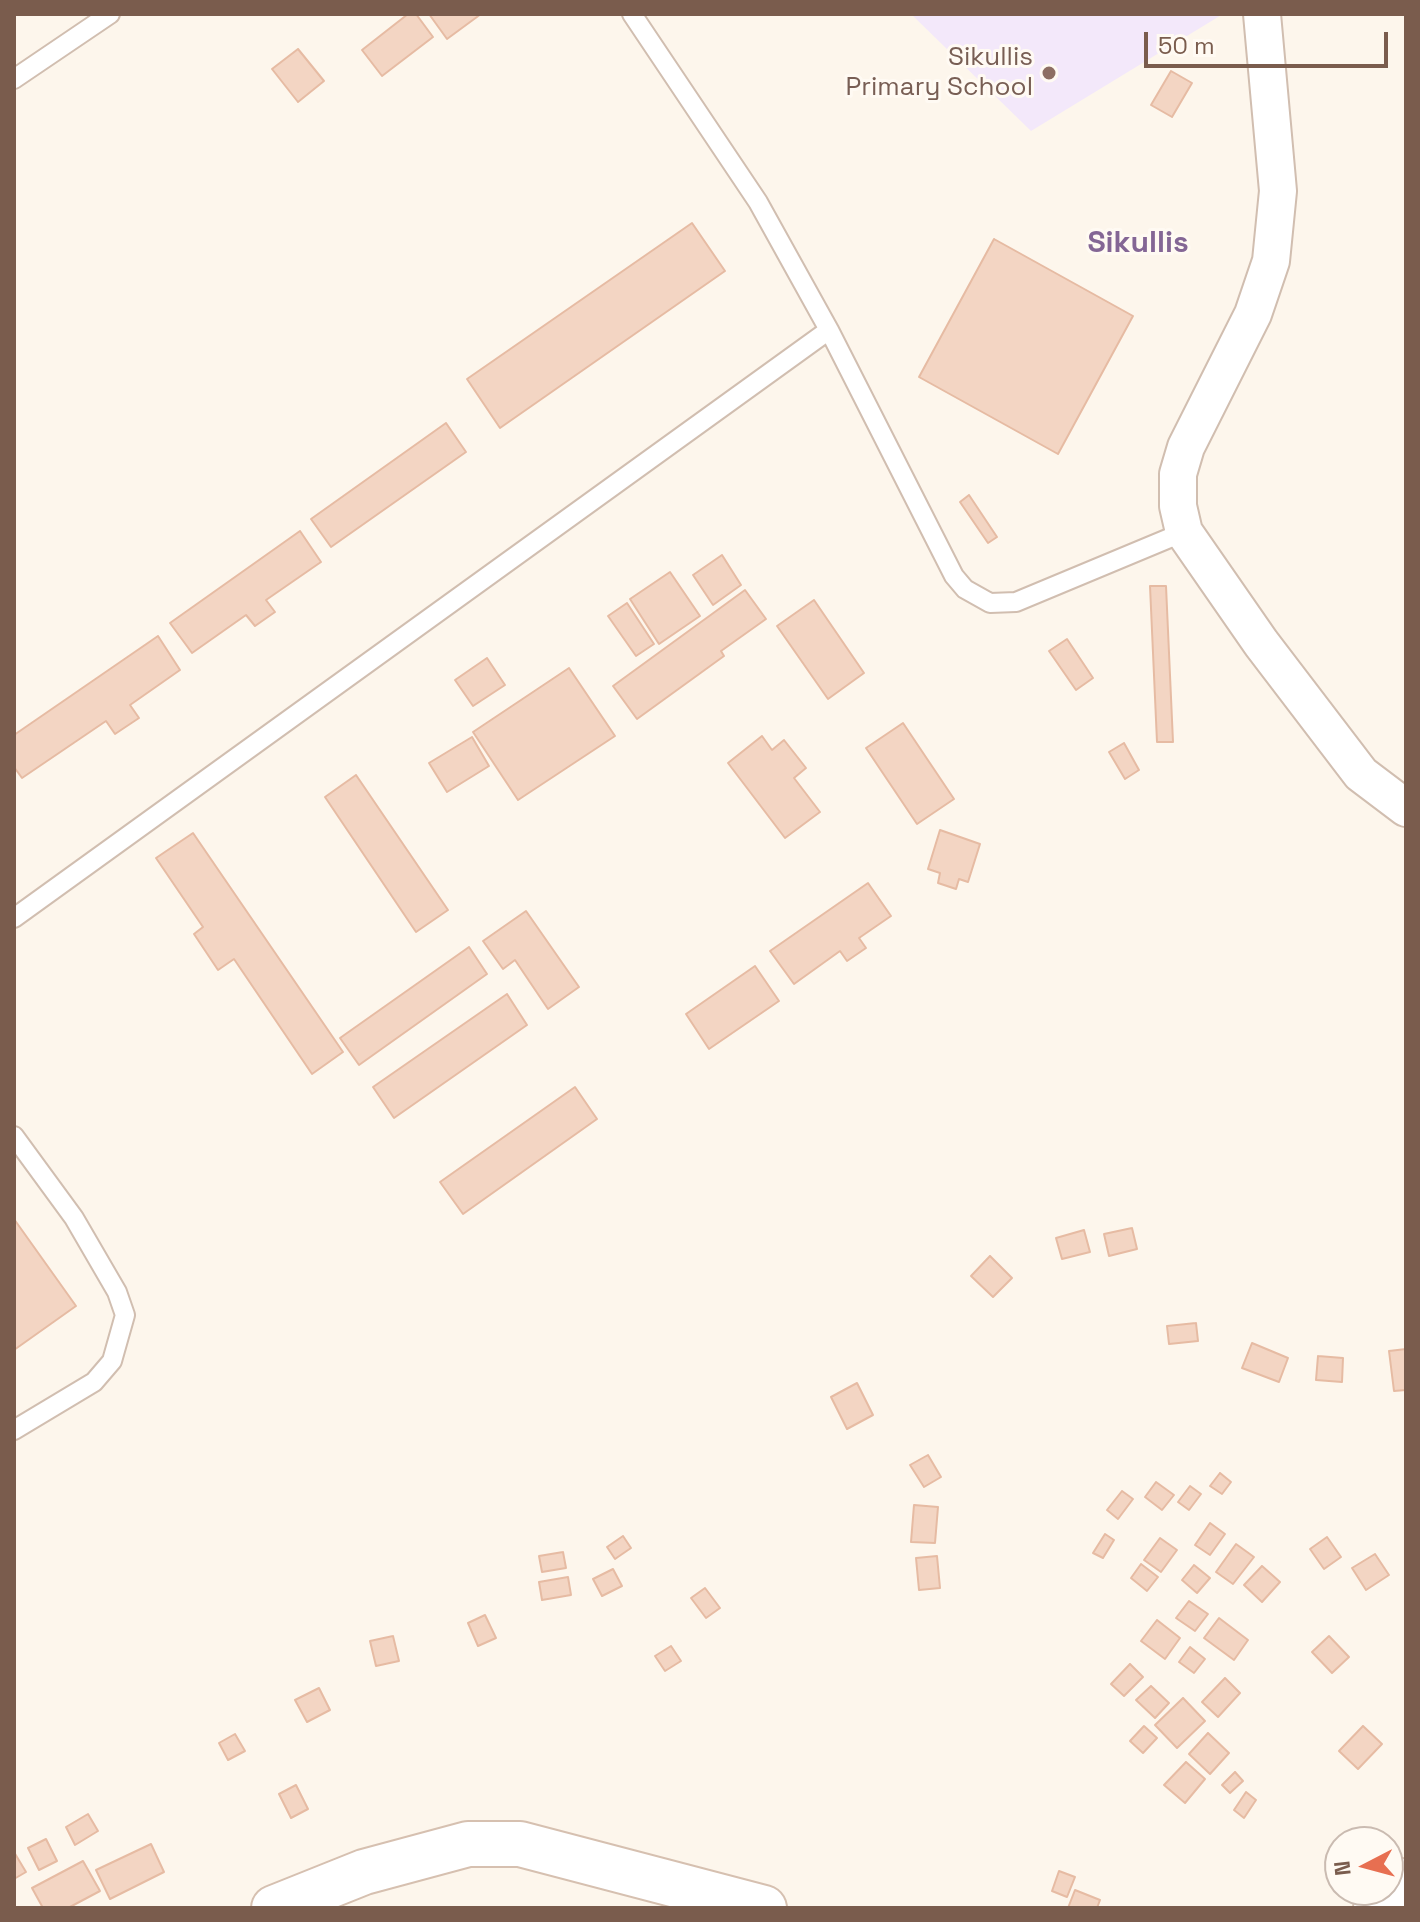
<!DOCTYPE html>
<style>
body{margin:0}
#map{position:relative;width:1420px;height:1922px;overflow:hidden;background:#fdf6ec;font-family:"Space Grotesk",sans-serif}
canvas{display:block}
.frame{position:absolute;inset:0;border:16px solid #7a5c4d;pointer-events:none}
.north{position:absolute;left:1324px;top:1826px;width:80px;height:80px;box-sizing:border-box;background:#fffaf3;border:2px solid #cabbb1;border-radius:50%;rotate:264deg;font-size:22px;font-weight:700;line-height:32px;text-align:center;color:#7a5c4d}
.north::after{content:'';display:block;margin:auto;width:28px;height:36px;background:#e76f51;clip-path:polygon(50% 0,100% 100%,50% 72%,0 100%)}
.scale{position:absolute;left:1144px;top:32px;width:244px;height:36px;box-sizing:border-box;border:4px solid #7a5c4d;border-top:0;padding-left:10px;font-size:24px;line-height:28px;white-space:nowrap;color:#7a5c4d;-webkit-text-stroke:6px #fffaf3;paint-order:stroke}
</style>
<div id="map">
<canvas width="1420" height="1922"></canvas>
<div class="frame"></div>
<div class="north">N</div>
<div class="scale">50 m</div>
</div>
<script>
const ctx = document.querySelector('canvas').getContext('2d');
ctx.lineJoin = 'round';
function fillPath(path, color) { ctx.fillStyle = color; ctx.fill(path, 'evenodd'); }
const poly = rows => new Path2D(rows.map(r => 'M' + r).join(''));
function strokePath(path, color, width, dash) { ctx.strokeStyle = color; ctx.lineWidth = width; ctx.lineCap = dash ? 'butt' : 'round'; ctx.setLineDash(dash || []); ctx.stroke(path); }
function write(font, color, halo, rows, align = 'center') {
  ctx.font = font + ' "Space Grotesk",sans-serif'; ctx.lineWidth = 6; ctx.setLineDash([]); ctx.textBaseline = 'middle'; ctx.strokeStyle = halo; ctx.fillStyle = color; for (const [text, x, y, turn = 0] of rows) {
    ctx.save(); ctx.translate(x, y); ctx.rotate((+turn || 0) * Math.PI / 180); ctx.textAlign = isNaN(turn) ? turn : align; if (halo) ctx.strokeText(text, 0, 0); ctx.fillText(text, 0, 0); ctx.restore();
  }
}
const education = poly([
 [911,14,1223,14,1031,131]
]);
const building = poly([
 [408,14,416,14,433,37,382,76,362,50,408,14],
 [429,14,481,14,447,39,429,14],
 [298,49,324,81,298,102,272,69,298,49],
 [1171,71,1192,83,1172,117,1151,105,1171,71],
 [692,223,725,271,500,428,467,379,692,223],
 [994,239,1133,316,1058,454,919,377,994,239],
 [446,423,466,452,331,547,311,519,446,423],
 [969,495,997,537,988,543,960,502,969,495],
 [300,531,321,562,266,600,275,612,255,626,246,615,192,653,170,623,300,531],
 [722,555,741,585,713,605,693,575,722,555],
 [670,572,700,616,659,644,630,599,670,572],
 [1150,586,1166,586,1173,742,1157,742,1150,586],
 [745,590,766,619,721,651,724,656,637,719,613,686,745,590],
 [814,600,864,673,828,699,777,626,814,600],
 [627,603,654,644,636,656,608,616,627,603],
 [158,636,180,670,130,705,139,718,115,734,106,721,22,778,14,767,14,735,158,636],
 [1067,639,1093,678,1076,690,1049,651,1067,639],
 [487,658,505,685,473,706,455,680,487,658],
 [569,668,615,736,518,800,473,732,569,668],
 [903,723,954,799,917,824,866,748,903,723],
 [762,736,772,750,784,740,806,768,794,778,820,812,785,838,728,763,762,736],
 [472,737,489,766,447,792,429,763,472,737],
 [1124,743,1139,770,1125,779,1109,752,1124,743],
 [356,775,448,910,416,932,325,797,356,775],
 [940,830,980,844,968,882,959,879,956,889,938,883,940,873,928,869,940,830],
 [193,833,343,1052,312,1074,234,959,218,970,194,934,203,927,156,858,193,833],
 [868,883,891,916,859,938,866,948,847,961,840,951,794,984,770,951,868,883],
 [526,911,579,987,548,1009,515,960,503,969,483,941,526,911],
 [469,947,487,974,359,1065,340,1038,469,947],
 [755,966,779,1001,709,1049,686,1014,755,966],
 [507,994,527,1025,394,1118,373,1087,507,994],
 [575,1087,597,1119,463,1214,440,1182,575,1087],
 [14,1219,76,1306,14,1350,14,1219],
 [1132,1228,1137,1249,1109,1256,1104,1234,1132,1228],
 [1084,1230,1090,1252,1062,1259,1056,1238,1084,1230],
 [990,1256,1012,1278,993,1297,971,1276,990,1256],
 [1196,1323,1198,1341,1169,1344,1167,1326,1196,1323],
 [1252,1343,1288,1358,1279,1382,1242,1368,1252,1343],
 [1406,1349,1406,1390,1394,1391,1389,1351,1406,1349],
 [1318,1356,1343,1358,1342,1382,1316,1380,1318,1356],
 [857,1383,873,1415,847,1429,831,1397,857,1383],
 [928,1455,941,1477,924,1487,910,1465,928,1455],
 [1220,1473,1231,1482,1222,1494,1210,1486,1220,1473],
 [1156,1482,1174,1495,1162,1510,1145,1497,1156,1482],
 [1190,1486,1201,1494,1189,1510,1178,1502,1190,1486],
 [1122,1491,1133,1499,1118,1519,1107,1510,1122,1491],
 [914,1505,938,1507,935,1543,911,1542,914,1505],
 [1210,1523,1225,1534,1210,1555,1195,1545,1210,1523],
 [1105,1534,1114,1540,1103,1558,1093,1553,1105,1534],
 [623,1536,631,1548,615,1559,607,1547,623,1536],
 [1327,1537,1341,1557,1324,1569,1310,1549,1327,1537],
 [1160,1538,1177,1550,1161,1572,1144,1560,1160,1538],
 [1236,1544,1254,1557,1233,1584,1216,1572,1236,1544],
 [563,1552,566,1568,542,1572,539,1556,563,1552],
 [1375,1554,1389,1575,1366,1590,1352,1568,1375,1554],
 [937,1556,940,1588,919,1590,916,1558,937,1556],
 [1141,1564,1158,1577,1147,1591,1131,1578,1141,1564],
 [1194,1565,1210,1578,1197,1593,1182,1580,1194,1565],
 [1262,1566,1280,1582,1262,1602,1244,1585,1262,1566],
 [613,1569,622,1586,602,1596,593,1579,613,1569],
 [568,1577,571,1595,542,1600,539,1582,568,1577],
 [705,1588,720,1608,706,1618,691,1598,705,1588],
 [1189,1601,1208,1614,1195,1631,1176,1618,1189,1601],
 [485,1615,496,1638,478,1646,468,1623,485,1615],
 [1219,1618,1248,1640,1234,1660,1204,1638,1219,1618],
 [1157,1620,1180,1638,1165,1659,1141,1641,1157,1620],
 [393,1636,399,1661,376,1666,370,1641,393,1636],
 [1329,1636,1349,1657,1332,1673,1312,1652,1329,1636],
 [671,1646,681,1661,665,1671,655,1656,671,1646],
 [1190,1647,1205,1659,1194,1673,1179,1662,1190,1647],
 [1130,1664,1143,1677,1124,1696,1111,1684,1130,1664],
 [1225,1678,1240,1693,1218,1717,1202,1702,1225,1678],
 [1151,1686,1169,1703,1155,1718,1136,1700,1151,1686],
 [319,1688,330,1710,307,1722,295,1700,319,1688],
 [1183,1698,1205,1721,1177,1748,1155,1725,1183,1698],
 [1144,1726,1157,1738,1143,1753,1130,1741,1144,1726],
 [1363,1726,1382,1744,1358,1769,1339,1751,1363,1726],
 [1208,1733,1229,1753,1210,1774,1189,1754,1208,1733],
 [235,1734,245,1751,228,1760,219,1743,235,1734],
 [1186,1762,1205,1779,1185,1803,1164,1785,1186,1762],
 [1235,1772,1243,1781,1230,1793,1222,1785,1235,1772],
 [296,1785,308,1809,291,1818,279,1794,296,1785],
 [1246,1792,1256,1800,1244,1818,1234,1810,1246,1792],
 [88,1814,98,1831,75,1845,66,1827,88,1814],
 [46,1839,57,1861,39,1870,28,1848,46,1839],
 [151,1844,164,1872,110,1899,96,1870,151,1844],
 [14,1852,26,1872,14,1879,14,1852],
 [83,1861,100,1891,68,1908,43,1908,32,1888,83,1861],
 [1059,1871,1075,1877,1067,1897,1052,1891,1059,1871],
 [1075,1890,1100,1900,1097,1908,1068,1908,1075,1890]
]);
const lane = poly([
 [632,14,758,202,829,330,954,576,965,589,990,603,1016,602,1184,532],
 [14,79,110,14],
 [14,918,829,330],
 [14,1136,74,1218,117,1292,125,1315,112,1361,94,1382,14,1430]
]);
const street = poly([
 [1262,14,1278,191,1271,261,1253,314,1186,447,1178,474,1178,506,1184,532,1261,643,1361,774,1406,808]
]);
const secondary = poly([
 [274,1908,364,1872,468,1844,520,1844,764,1908],
 [1376,1908,1406,1881]
]);
const markers = [
 [1049,73,8,"#8d6e63"]
];
const educationNames = [
 ["Sikullis",1033,58],
 ["Primary School",1033,88]
];
const quarterNames = [
 ["Sikullis",1138,244]
];
fillPath(education, '#f3e8fa');
fillPath(building, '#f3d5c3');
strokePath(building, '#e6bba3', 2);
strokePath(lane, '#d1beb0', 22);
strokePath(street, '#d1beb0', 40);
strokePath(secondary, '#d6c0b0', 48);
strokePath(lane, '#fff', 18);
strokePath(street, '#fff', 36);
strokePath(secondary, '#fff', 44);
for (const [x, y, r, color] of markers) { const dot = new Path2D(); dot.arc(x, y, r, 0, 2 * Math.PI); ctx.fillStyle = color; ctx.fill(dot); strokePath(dot, '#fffaf3', 3); }
write('26px', '#785e54', '#fffaf3', educationNames, 'right');
write('bold 30px', '#846695', '#fffaf3', quarterNames);
</script>
